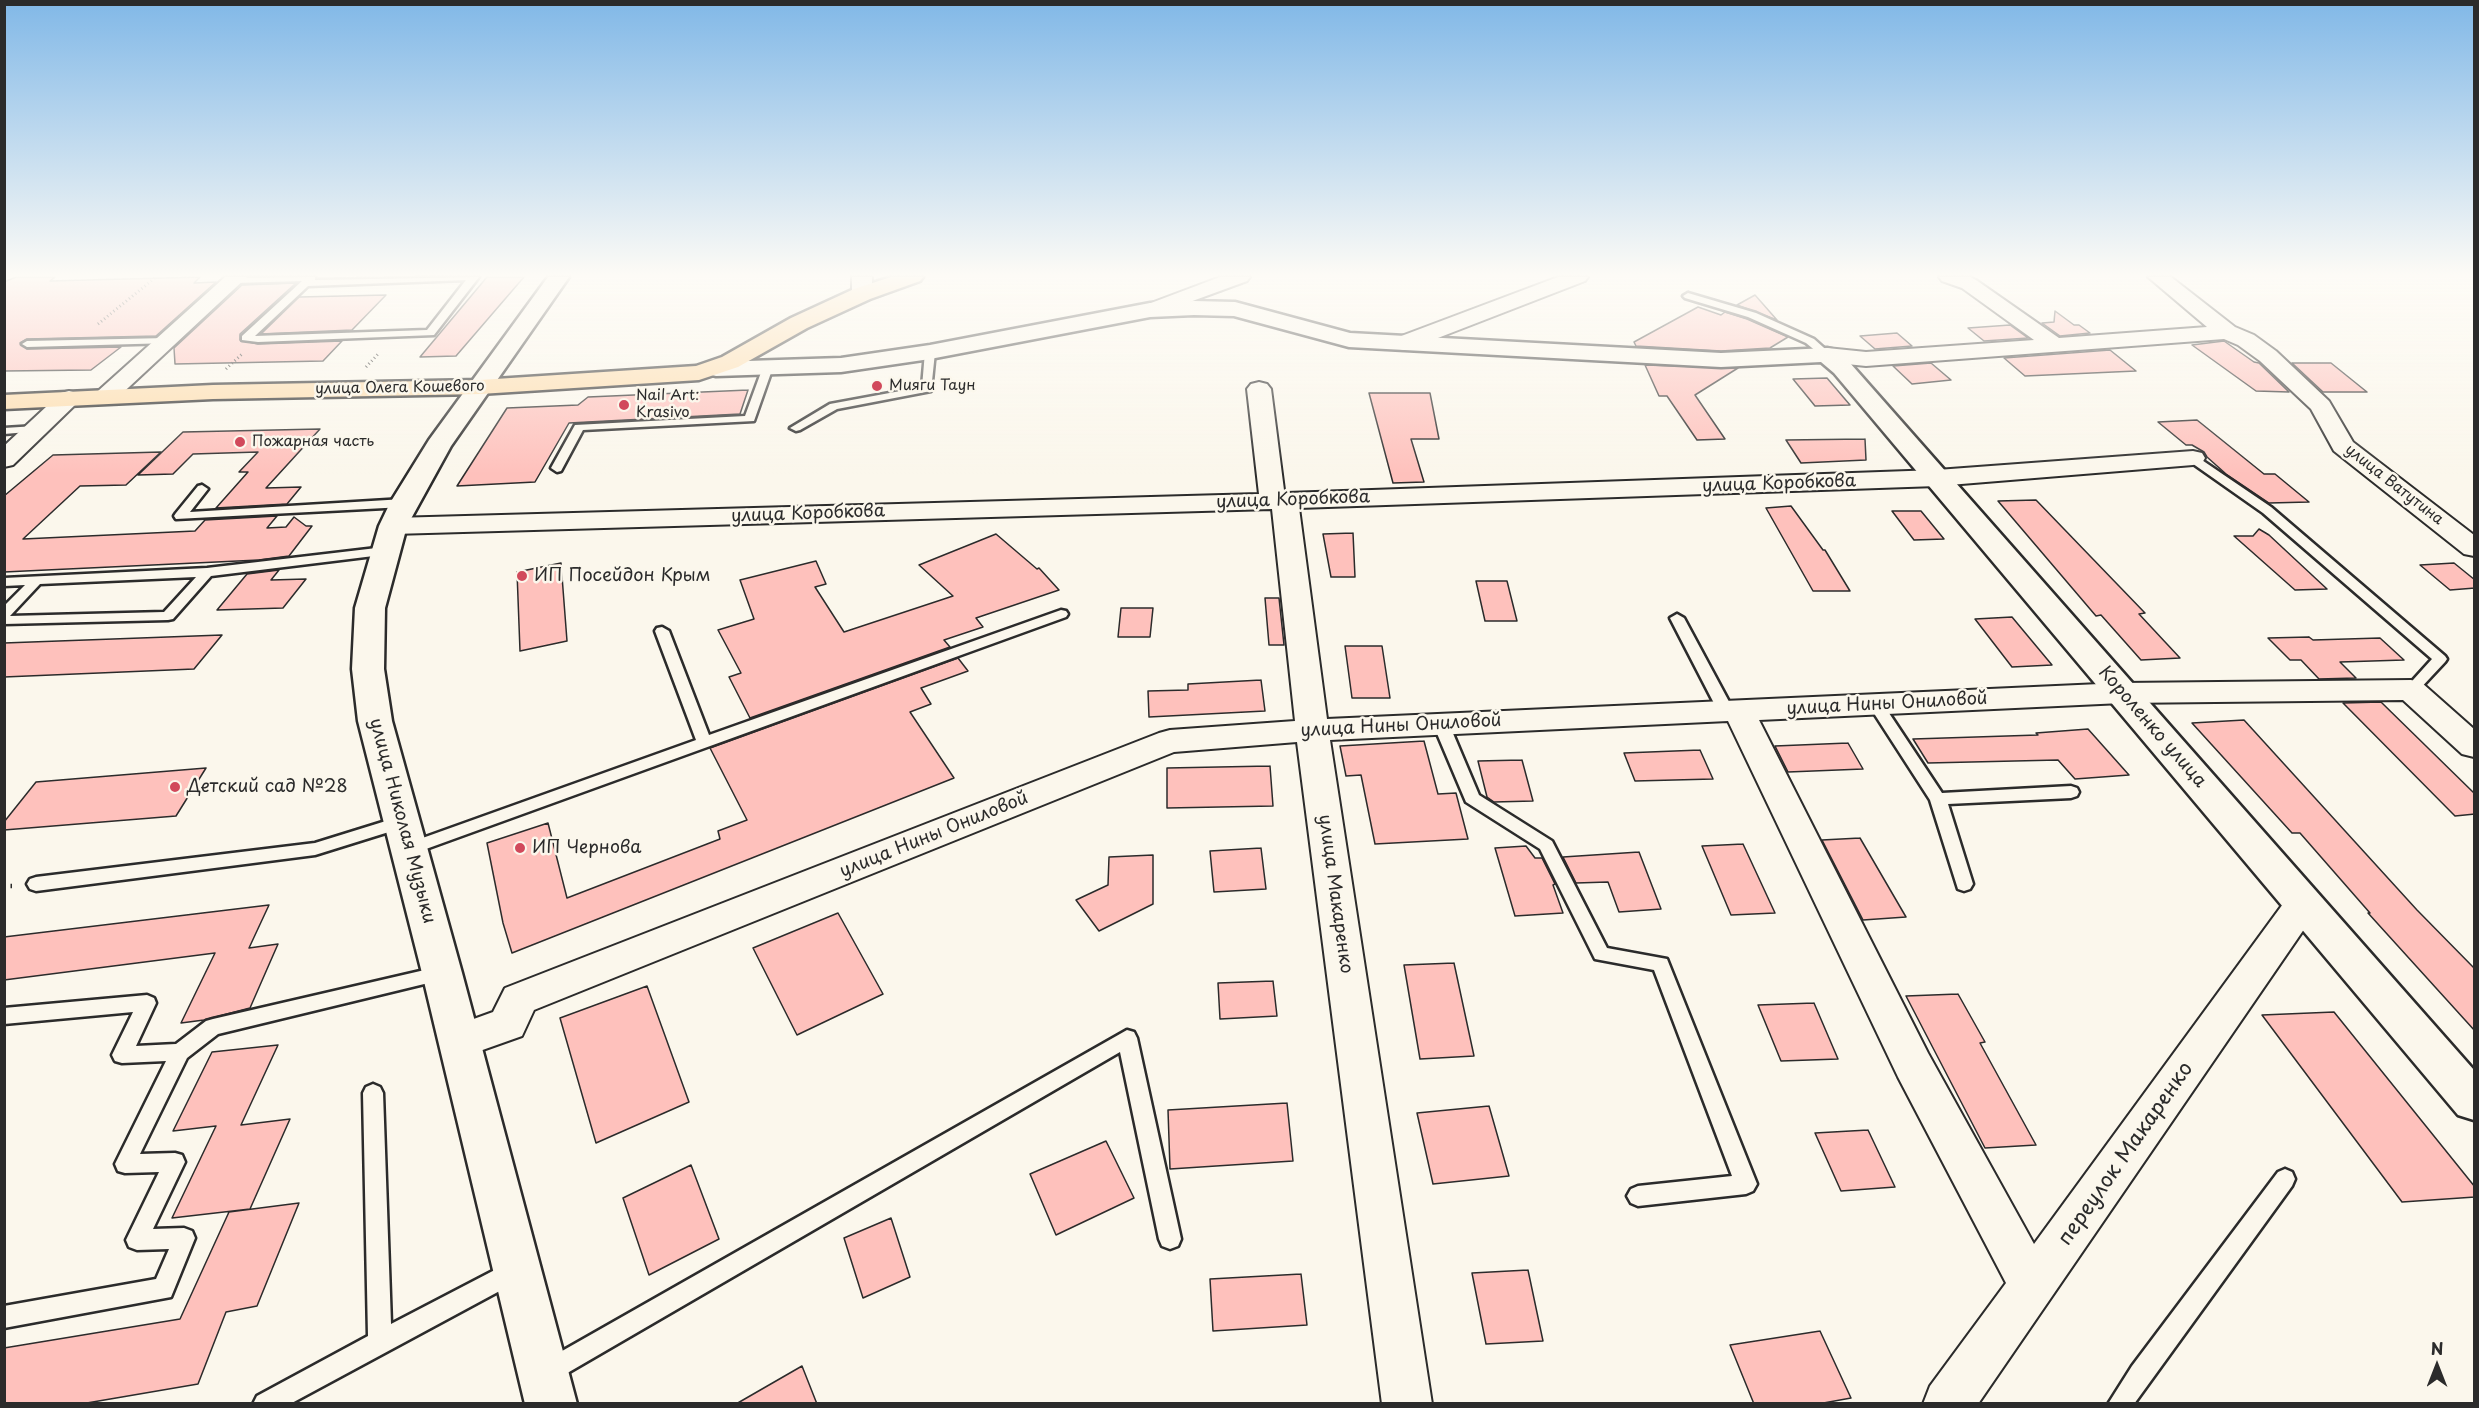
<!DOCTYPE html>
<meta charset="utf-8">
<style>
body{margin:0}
#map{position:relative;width:2479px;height:1408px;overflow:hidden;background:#fbf7ec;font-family:"Playpen Sans",sans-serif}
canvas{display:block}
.frame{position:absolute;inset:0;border:6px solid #2b2b2b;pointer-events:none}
.north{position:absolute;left:2407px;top:1336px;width:60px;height:60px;-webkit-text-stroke:4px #fbf7ec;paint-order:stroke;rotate:0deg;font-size:16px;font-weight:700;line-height:24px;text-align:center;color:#2b2b2b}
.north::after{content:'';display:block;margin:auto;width:21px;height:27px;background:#2b2b2b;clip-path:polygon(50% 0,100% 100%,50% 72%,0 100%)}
</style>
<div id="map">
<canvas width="2479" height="1408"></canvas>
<div class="frame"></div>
<div class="north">N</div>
</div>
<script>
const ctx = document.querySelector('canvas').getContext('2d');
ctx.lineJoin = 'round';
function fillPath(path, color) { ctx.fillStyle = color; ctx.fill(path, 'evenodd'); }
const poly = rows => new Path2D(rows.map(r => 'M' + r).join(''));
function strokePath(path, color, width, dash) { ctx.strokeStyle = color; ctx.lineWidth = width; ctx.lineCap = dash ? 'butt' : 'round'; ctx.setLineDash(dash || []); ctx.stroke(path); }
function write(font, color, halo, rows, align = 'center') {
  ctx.font = font + ' "Playpen Sans",sans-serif'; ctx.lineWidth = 5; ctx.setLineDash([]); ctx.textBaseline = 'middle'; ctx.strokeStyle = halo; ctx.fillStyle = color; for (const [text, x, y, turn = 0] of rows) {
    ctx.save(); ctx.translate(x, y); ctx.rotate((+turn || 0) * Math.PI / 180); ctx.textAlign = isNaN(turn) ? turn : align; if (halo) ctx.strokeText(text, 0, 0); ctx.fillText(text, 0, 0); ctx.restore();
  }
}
const building = poly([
 [16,277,55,277,50,281,200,277,194,283,216,282,156,336,27,339,20,343,27,349,121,347,91,370,4,371,4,282,16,277],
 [487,277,524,277,456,356,420,357,487,277],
 [296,283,240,334,240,340,258,344,342,341,323,361,175,364,174,348,242,285,296,283],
 [386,295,352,330,261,334,299,297,386,295],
 [1755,295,1777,320,1737,305,1755,295],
 [1698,307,1721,315,1725,312,1747,319,1788,337,1770,348,1721,351,1636,346,1634,342,1698,307],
 [2055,311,2074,325,2079,325,2090,333,2060,336,2042,323,2054,322,2055,311],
 [2010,325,2028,338,1984,341,1968,328,2010,325],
 [1897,333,1912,346,1875,349,1860,336,1897,333],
 [2224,341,2254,362,2259,363,2289,392,2256,391,2192,345,2224,341],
 [2110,350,2136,371,2025,376,2004,358,2110,350],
 [1931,363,1951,380,1912,384,1893,366,1931,363],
 [2292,363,2331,363,2367,392,2323,392,2292,363],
 [1645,365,1738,368,1695,395,1725,439,1697,440,1667,396,1659,396,1645,365],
 [1827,378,1850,405,1815,406,1793,379,1827,378],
 [748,390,740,414,569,423,535,482,457,486,507,408,578,405,588,397,748,390],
 [1369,393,1430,393,1439,439,1411,439,1424,482,1393,483,1369,393],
 [2197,420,2264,474,2275,474,2309,502,2269,503,2226,474,2207,457,2204,452,2192,445,2186,445,2158,422,2197,420],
 [320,429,266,488,301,487,287,504,216,508,248,472,239,472,258,452,193,454,173,474,138,475,183,432,320,429],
 [1865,439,1866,460,1801,463,1786,440,1865,439],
 [161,452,126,485,80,486,23,539,195,531,205,520,277,516,267,528,286,527,294,517,306,526,312,526,289,556,259,560,4,572,4,496,53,455,161,452],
 [2036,500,2145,613,2139,614,2180,658,2141,660,2101,615,2096,616,1998,501,2036,500],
 [1791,506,1823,550,1825,550,1850,591,1813,591,1766,508,1791,506],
 [1892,511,1921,511,1944,539,1914,540,1892,511],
 [2259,529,2269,535,2327,589,2295,590,2234,536,2253,536,2259,529],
 [1353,533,1355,577,1331,577,1323,534,1353,533],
 [996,534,1037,569,1039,568,1059,590,976,618,983,627,944,640,950,647,750,718,729,677,741,673,718,630,754,619,740,580,816,561,826,584,815,587,844,632,953,596,919,565,996,534],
 [561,563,567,641,520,651,517,572,561,563],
 [2454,563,2475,580,2475,588,2450,590,2420,565,2454,563],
 [279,570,271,580,306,579,283,608,217,610,247,574,279,570],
 [1476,581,1507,581,1517,621,1485,621,1476,581],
 [1265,598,1279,598,1284,645,1269,645,1265,598],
 [1121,608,1153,608,1150,637,1118,637,1121,608],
 [2012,617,2052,665,2012,667,1975,619,2012,617],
 [222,635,194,669,4,677,4,643,222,635],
 [2309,637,2313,640,2380,638,2404,660,2340,662,2356,678,2319,679,2301,660,2290,660,2268,638,2309,637],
 [1345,646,1382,646,1390,698,1352,698,1345,646],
 [958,658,968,671,921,688,931,704,910,712,954,778,512,953,503,923,487,843,548,823,567,898,720,839,718,831,747,820,710,748,958,658],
 [1261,680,1265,711,1149,717,1148,691,1188,690,1188,684,1261,680],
 [2381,702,2475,794,2475,814,2455,816,2343,703,2381,702],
 [2244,720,2417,910,2475,969,2475,1031,2368,913,2370,913,2300,833,2292,833,2192,723,2244,720],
 [2088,729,2129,775,2075,779,2058,760,1928,763,1913,739,2038,735,2036,733,2088,729],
 [1424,741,1438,794,1456,793,1468,839,1375,844,1361,775,1346,776,1340,746,1424,741],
 [1848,743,1863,769,1788,772,1775,746,1848,743],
 [1700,750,1713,779,1635,781,1624,753,1700,750],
 [1522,760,1533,801,1494,802,1487,797,1478,761,1522,760],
 [1270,766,1273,806,1167,808,1167,768,1270,766],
 [206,768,176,816,4,830,4,822,36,782,206,768],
 [1860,838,1906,917,1863,920,1822,840,1860,838],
 [1743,844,1775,913,1731,915,1702,846,1743,844],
 [1526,846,1535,858,1542,858,1555,884,1553,885,1563,913,1515,916,1495,848,1526,846],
 [1261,848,1266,889,1214,892,1210,851,1261,848],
 [1639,852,1661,909,1619,912,1608,882,1576,883,1563,857,1639,852],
 [1153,855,1153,904,1099,931,1076,900,1108,885,1109,857,1153,855],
 [269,905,249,948,278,944,250,1008,204,1020,181,1023,215,953,4,980,4,937,269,905],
 [838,913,883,994,797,1035,753,948,838,913],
 [1454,963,1474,1056,1420,1059,1404,965,1454,963],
 [1273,981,1277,1016,1220,1019,1218,983,1273,981],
 [647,986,689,1102,596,1143,560,1018,647,986],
 [1958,994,1985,1042,1980,1043,2036,1145,1985,1148,1906,996,1958,994],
 [1814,1003,1838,1059,1781,1061,1758,1005,1814,1003],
 [2334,1012,2475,1187,2475,1197,2402,1202,2262,1015,2334,1012],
 [278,1045,241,1125,290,1119,250,1209,172,1218,216,1126,173,1131,212,1052,278,1045],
 [1287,1103,1293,1161,1170,1169,1168,1110,1287,1103],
 [1489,1106,1509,1176,1433,1184,1417,1113,1489,1106],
 [1868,1130,1895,1187,1841,1191,1815,1133,1868,1130],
 [1106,1141,1134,1198,1056,1235,1030,1174,1106,1141],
 [691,1165,719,1239,649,1275,623,1198,691,1165],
 [299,1203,257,1306,226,1312,198,1384,81,1404,4,1404,4,1348,180,1319,229,1212,299,1203],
 [891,1218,910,1277,863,1298,844,1238,891,1218],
 [1528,1270,1543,1341,1486,1344,1472,1273,1528,1270],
 [1301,1274,1307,1325,1213,1331,1210,1279,1301,1274],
 [1820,1331,1851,1398,1818,1404,1754,1404,1730,1345,1820,1331],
 [802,1366,817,1404,736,1404,802,1366]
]);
const pathFar1 = poly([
 [98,324,156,277],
 [366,367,379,353],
 [226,369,242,354]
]);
const path = poly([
 [4,886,15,886]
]);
const service = poly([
 [315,277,315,280,479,277,434,335,258,342,242,340,242,336,302,281,234,283,231,282,231,278,315,277],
 [466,280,427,330,255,336,308,286,466,280],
 [1688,293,1756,313,1814,339,1832,355,1827,358,1823,357,1806,343,1748,317,1685,298,1683,296,1688,293],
 [167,338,172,341,171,343,27,347,22,344,27,341,167,338],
 [930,349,935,352,931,391,837,409,800,430,796,431,790,428,830,404,922,387,925,352,930,349],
 [768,364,773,367,754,421,583,430,561,471,557,472,551,468,575,425,745,416,763,367,768,364],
 [36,426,42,429,40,431,4,434,4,428,36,426],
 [2193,454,2271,507,2445,656,2447,659,2445,662,2416,693,2411,695,2404,690,2432,659,2263,513,2189,461,2187,458,2193,454],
 [202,485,208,489,190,512,404,499,410,503,404,507,176,519,174,516,176,513,198,486,202,485],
 [385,547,392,551,390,554,211,576,173,619,168,620,4,624,4,606,25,585,4,586,4,578,207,568,385,547],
 [196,577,164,612,10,616,40,584,196,577],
 [1061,610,1066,611,1068,614,1066,617,415,853,409,855,403,853,401,849,403,845,696,740,655,631,657,628,662,627,669,631,709,735,1061,610],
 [1677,614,1684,618,1734,711,1731,715,1726,716,1718,711,1670,618,1677,614],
 [1876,699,1881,701,1942,793,2071,786,2077,788,2079,792,2077,796,2071,798,1948,804,1973,884,1970,889,1964,891,1958,889,1930,800,1868,704,1876,699],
 [1441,719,1449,724,1479,795,1552,841,1607,948,1667,959,1757,1184,1753,1191,1746,1194,1638,1206,1631,1203,1627,1196,1631,1189,1638,1186,1732,1176,1654,970,1595,959,1540,849,1466,802,1433,724,1441,719],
 [402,816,408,818,410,822,408,826,315,855,36,891,30,889,27,884,30,879,36,877,315,843,402,816],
 [442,966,449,968,451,973,449,978,218,1034,187,1058,140,1154,175,1153,182,1155,185,1162,153,1229,184,1228,192,1231,195,1238,171,1297,4,1328,4,1306,156,1279,169,1249,137,1250,129,1247,126,1240,159,1172,125,1173,118,1171,115,1164,166,1061,122,1063,115,1061,112,1055,133,1012,4,1024,4,1008,147,995,154,998,156,1003,136,1046,176,1044,206,1021,213,1019,442,966],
 [1127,1030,1134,1032,1137,1038,1181,1239,1178,1246,1170,1249,1162,1246,1159,1239,1120,1052,557,1379,549,1383,541,1379,537,1371,541,1363,1127,1030],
 [373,1084,380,1087,383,1093,391,1324,512,1261,520,1264,523,1272,520,1280,290,1404,253,1404,257,1396,368,1336,363,1093,366,1087,373,1084],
 [2285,1169,2292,1172,2295,1179,2292,1186,2134,1404,2108,1404,2132,1366,2278,1172,2285,1169]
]);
const minor = poly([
 [225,277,247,277,114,401,106,403,98,401,94,396,98,391,225,277],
 [852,277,872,277,872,294,869,298,862,300,855,298,852,294,852,277],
 [1220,277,1250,277,1247,281,1157,314,1150,316,1143,314,1139,310,1143,306,1220,277],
 [1558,277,1588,277,1585,281,1412,348,1404,350,1396,348,1393,343,1396,338,1558,277],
 [1939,277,1970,277,1976,280,2059,338,2207,327,2148,277,2171,277,2235,327,2254,335,2276,351,2329,401,2353,442,2474,535,2474,556,2464,554,2334,451,2311,409,2260,361,2238,345,2224,339,1866,366,1827,362,1819,360,1816,355,1819,350,1827,348,1866,352,2034,340,1962,288,1942,281,1939,277],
 [1259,382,1267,384,1271,389,1284,490,1287,493,1937,470,2193,451,2202,453,2205,458,2202,463,2193,465,1937,486,1299,508,1327,719,2122,683,2411,680,2422,683,2474,729,2474,757,2462,754,2403,700,2122,703,1759,720,1928,1053,2034,1244,2291,893,2304,889,2317,893,2322,903,1978,1404,1923,1404,1930,1386,2006,1283,1898,1077,1728,721,1330,740,1432,1404,1382,1404,1297,742,1174,752,534,1010,522,1036,460,1058,446,1053,440,1041,446,1029,493,1012,505,988,1159,733,1170,730,1295,721,1272,509,393,534,384,532,380,526,384,520,393,518,1259,494,1247,389,1251,384,1259,382],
 [69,391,77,393,81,398,77,403,13,465,4,467,4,446,61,393,69,391]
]);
const tertiary = poly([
 [1194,301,1235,302,1350,333,1721,353,1827,348,1835,350,1850,363,2474,1070,2474,1120,2458,1115,1834,373,1821,362,1721,367,1349,347,1234,316,1194,315,1150,317,930,359,841,372,716,376,708,374,704,369,708,364,716,362,841,358,930,345,1150,303,1194,301]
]);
const secondary = poly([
 [548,277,569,277,451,446,407,526,385,608,384,669,392,721,462,973,577,1404,525,1404,422,973,358,721,352,669,355,608,379,526,390,503,429,440,548,277]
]);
const primary = poly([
 [891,277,923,277,920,281,870,299,807,328,738,367,699,380,480,394,213,399,4,409,4,395,213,385,480,380,696,366,722,357,791,318,854,289,891,277]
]);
const markers = [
 [877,386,6,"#d1495b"],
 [624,405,6,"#d1495b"],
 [240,442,6,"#d1495b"],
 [522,576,6,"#d1495b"],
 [175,787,6,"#d1495b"],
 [520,848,6,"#d1495b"]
];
const farPoinames = [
 ["Мияги Таун",889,386],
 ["Nail Art:",636,396],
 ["Krasivo",636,413],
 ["Пожарная часть",252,442]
];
const farStreetnames = [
 ["улица Олега Кошевого",400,388,-1],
 ["улица Ватутина",2394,485,38]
];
const streetNames = [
 ["улица Коробкова",1779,484,-2],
 ["улица Коробкова",1293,500,-2],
 ["улица Коробкова",808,514,-2],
 ["улица Нины Ониловой",1887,704,-3],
 ["улица Нины Ониловой",1401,726,-3],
 ["Короленко улица",2152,727,49],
 ["улица Николая Музыки",402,821,75],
 ["улица Нины Ониловой",934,835,-22],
 ["улица Макаренко",1335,894,82]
];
const poiNames = [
 ["ИП Посейдон Крым",534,576],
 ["Детский сад №28",187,787],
 ["ИП Чернова",532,848]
];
const nearStreetnames = [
 ["переулок Макаренко",2126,1154,-55]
];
fillPath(building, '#fec1bc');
strokePath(building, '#2b2b2b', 1.5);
strokePath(service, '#2b2b2b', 5);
strokePath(minor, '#2b2b2b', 4);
strokePath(tertiary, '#2b2b2b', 5);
strokePath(secondary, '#2b2b2b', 5);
strokePath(primary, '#2b2b2b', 5);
strokePath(pathFar1, '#2b2b2b', 3, [1, 3]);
strokePath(path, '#2b2b2b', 4.5, [1.5, 5]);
fillPath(service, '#fbf7ec');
fillPath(minor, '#fbf7ec');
fillPath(tertiary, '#fbf7ec');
fillPath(secondary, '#fbf7ec');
fillPath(primary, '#fddcac');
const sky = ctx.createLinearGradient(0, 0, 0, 474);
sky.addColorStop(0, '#81b8e7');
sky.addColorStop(0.58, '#fdfbf6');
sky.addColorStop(1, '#fdfbf600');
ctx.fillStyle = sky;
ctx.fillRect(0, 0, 2479, 474);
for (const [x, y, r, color] of markers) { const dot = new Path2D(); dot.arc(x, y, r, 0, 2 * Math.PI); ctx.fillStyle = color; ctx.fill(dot); strokePath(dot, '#fbf7ec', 2); }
write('15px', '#2b2b2b', '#fbf7ec', farPoinames, 'left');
write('15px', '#2b2b2b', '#fbf7ec', farStreetnames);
write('18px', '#2b2b2b', '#fbf7ec', streetNames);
write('18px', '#2b2b2b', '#fbf7ec', poiNames, 'left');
write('21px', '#2b2b2b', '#fbf7ec', nearStreetnames);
</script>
